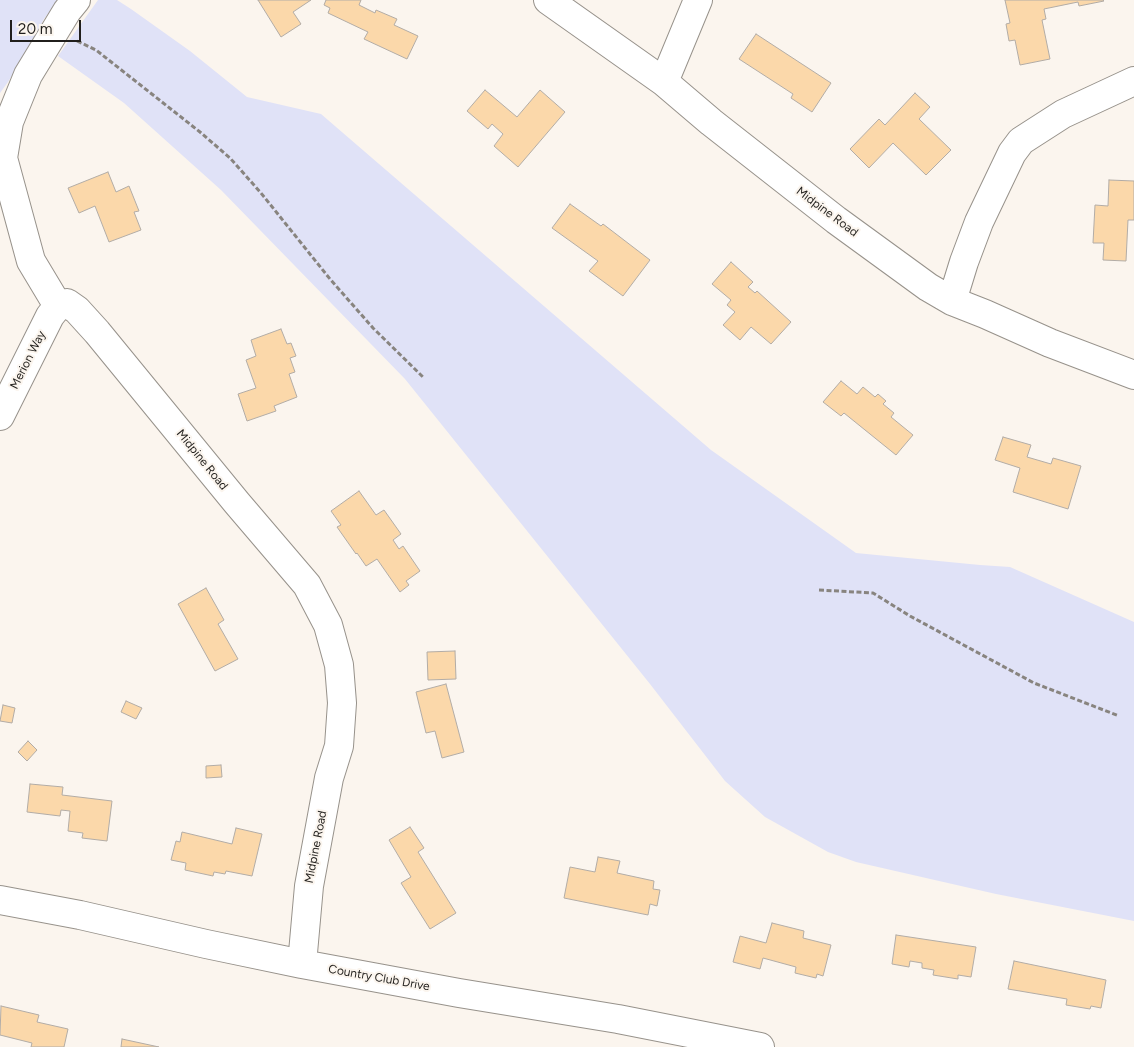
<!DOCTYPE html>
<style>
body{margin:0}
#map{position:relative;width:1134px;height:1047px;overflow:hidden;background:#fbf5ee;font-family:Figtree,sans-serif}
canvas{display:block}
.scale{position:absolute;left:10px;top:20px;width:71px;height:22px;box-sizing:border-box;border:2px solid #211f1c;border-top:0;padding-left:6px;font-size:15px;line-height:18px;white-space:nowrap;color:#211f1c;-webkit-text-stroke:4px #fbf5ee;paint-order:stroke}
</style>
<div id="map">
<canvas width="1134" height="1047"></canvas>
<div class="scale">20 m</div>
</div>
<script>
const ctx = document.querySelector('canvas').getContext('2d');
ctx.lineJoin = 'round';
function fillPath(path, color) { ctx.fillStyle = color; ctx.fill(path, 'evenodd'); }
const poly = rows => new Path2D(rows.map(r => 'M' + r).join(''));
function strokePath(path, color, width, dash) { ctx.strokeStyle = color; ctx.lineWidth = width; ctx.lineCap = dash ? 'butt' : 'round'; ctx.setLineDash(dash || []); ctx.stroke(path); }
function write(font, color, halo, rows, align = 'center') {
  ctx.font = font + ' Figtree,sans-serif'; ctx.lineWidth = 4; ctx.setLineDash([]); ctx.textBaseline = 'middle'; ctx.strokeStyle = halo; ctx.fillStyle = color; for (const [text, x, y, turn = 0] of rows) {
    ctx.save(); ctx.translate(x, y); ctx.rotate((+turn || 0) * Math.PI / 180); ctx.textAlign = isNaN(turn) ? turn : align; if (halo) ctx.strokeText(text, 0, 0); ctx.fillText(text, 0, 0); ctx.restore();
  }
}
const green = poly([
 [0,0,58,0,44,19,30,46,8,82,0,93],
 [98,0,117,0,131,9,190,51,247,97,321,114,711,450,856,553,980,565,1010,567,1134,622,1134,921,996,894,856,862,828,852,765,817,725,781,650,684,405,379,221,190,124,103,58,56]
]);
const building = poly([
 [258,0,311,0,293,12,301,24,281,37,258,0],
 [326,0,361,0,359,5,375,13,376,10,397,19,394,25,418,36,407,59,364,39,368,32,328,13,330,8,324,5,326,0],
 [1005,0,1103,0,1104,1,1079,6,1078,2,1044,9,1046,19,1042,20,1050,59,1020,65,1015,40,1009,41,1006,24,1010,23,1005,0],
 [756,34,831,83,812,112,791,98,793,94,739,59,756,34],
 [485,90,517,117,540,90,565,112,518,167,494,146,503,134,492,124,488,129,467,111,485,90],
 [915,93,930,107,919,119,951,150,926,175,893,143,869,168,850,149,879,119,885,125,915,93],
 [108,172,116,192,129,186,139,211,134,212,141,230,109,242,95,206,79,213,68,188,108,172],
 [1109,180,1134,181,1134,220,1128,220,1126,261,1103,260,1104,243,1093,243,1095,205,1108,206,1109,180],
 [570,204,601,226,603,224,650,260,623,296,589,271,598,261,552,228,570,204],
 [731,262,753,282,748,287,755,293,757,291,791,322,771,344,751,327,740,340,723,325,735,312,727,305,731,300,712,284,731,262],
 [281,329,287,344,291,343,296,356,290,358,295,372,289,374,297,397,274,406,276,411,247,421,238,394,256,388,246,360,256,356,251,340,281,329],
 [841,381,857,394,863,387,875,397,878,394,886,401,883,404,894,413,891,417,913,435,896,455,844,413,841,416,823,402,841,381],
 [1003,437,1031,445,1027,457,1051,464,1053,458,1081,466,1068,509,1013,492,1020,468,995,460,1003,437],
 [359,491,376,515,384,510,401,534,393,540,399,549,403,546,420,571,406,581,409,585,400,592,377,559,366,566,357,553,356,554,337,527,341,525,331,511,359,491],
 [206,588,224,620,218,624,238,659,215,671,178,604,206,588],
 [455,651,456,679,428,680,427,652,455,651],
 [446,684,464,752,442,758,435,731,426,733,416,692,446,684],
 [126,701,142,708,136,719,121,712,126,701],
 [3,705,15,708,12,723,0,721,3,705],
 [28,741,37,750,27,761,18,752,28,741],
 [221,765,222,777,206,778,206,766,221,765],
 [30,784,63,787,62,795,112,801,107,841,82,838,83,833,68,831,70,811,61,810,60,816,27,812,30,784],
 [410,827,424,848,418,852,456,913,430,929,401,883,411,877,389,840,410,827],
 [236,828,262,834,252,876,226,871,225,874,214,872,213,876,185,870,186,863,171,860,176,841,180,842,182,832,232,844,236,828],
 [598,857,620,861,617,873,654,881,653,889,660,890,657,906,650,904,648,915,564,898,570,867,595,872,598,857],
 [772,923,804,931,803,938,831,945,823,976,817,974,816,978,795,973,796,967,763,958,760,969,733,962,740,936,766,943,772,923],
 [896,935,976,947,971,977,958,975,958,979,933,975,934,970,922,968,922,963,910,961,909,967,892,964,896,935],
 [1014,961,1106,980,1101,1008,1091,1006,1090,1009,1066,1005,1067,999,1008,989,1014,961],
 [1,1006,39,1015,37,1022,68,1029,64,1047,31,1047,32,1043,0,1035,1,1006],
 [122,1039,159,1047,121,1047,122,1039]
]);
const path = poly([
 [77,41,96,50,200,132,230,158,261,193,330,279,373,328,424,378],
 [819,590,873,593,910,616,1034,683,1119,716]
]);
const minor = poly([
 [76,0,67,11,28,75,9,122,3,158,31,261,58,306,67,303,77,310,97,332,237,503,307,585,328,625,339,665,342,703,339,746,329,778,309,886,302,964],
 [548,0,664,82,711,122,836,220,928,287,952,301,985,314,1050,343,1134,375],
 [664,82,698,0],
 [952,301,964,262,979,222,1012,153,1021,141,1063,114,1134,81],
 [0,416,50,316,58,306],
 [0,900,80,915,206,944,302,964,459,993,618,1019,760,1047]
]);
const streetNames = [
 ["Midpine Road",827,212,37],
 ["Merion Way",28,360,-63],
 ["Midpine Road",202,460,51],
 ["Midpine Road",316,847,-79],
 ["Country Club Drive",379,978,10]
];
fillPath(green, '#e0e2f7');
fillPath(building, '#fbd8aa');
strokePath(building, '#b2aca6', 1);
strokePath(minor, '#97928b', 30);
strokePath(path, '#88847f', 3, [5, 2.5]);
strokePath(minor, '#fff', 28);
write('12px', '#211f1c', '#fbf5ee', streetNames);
</script>
